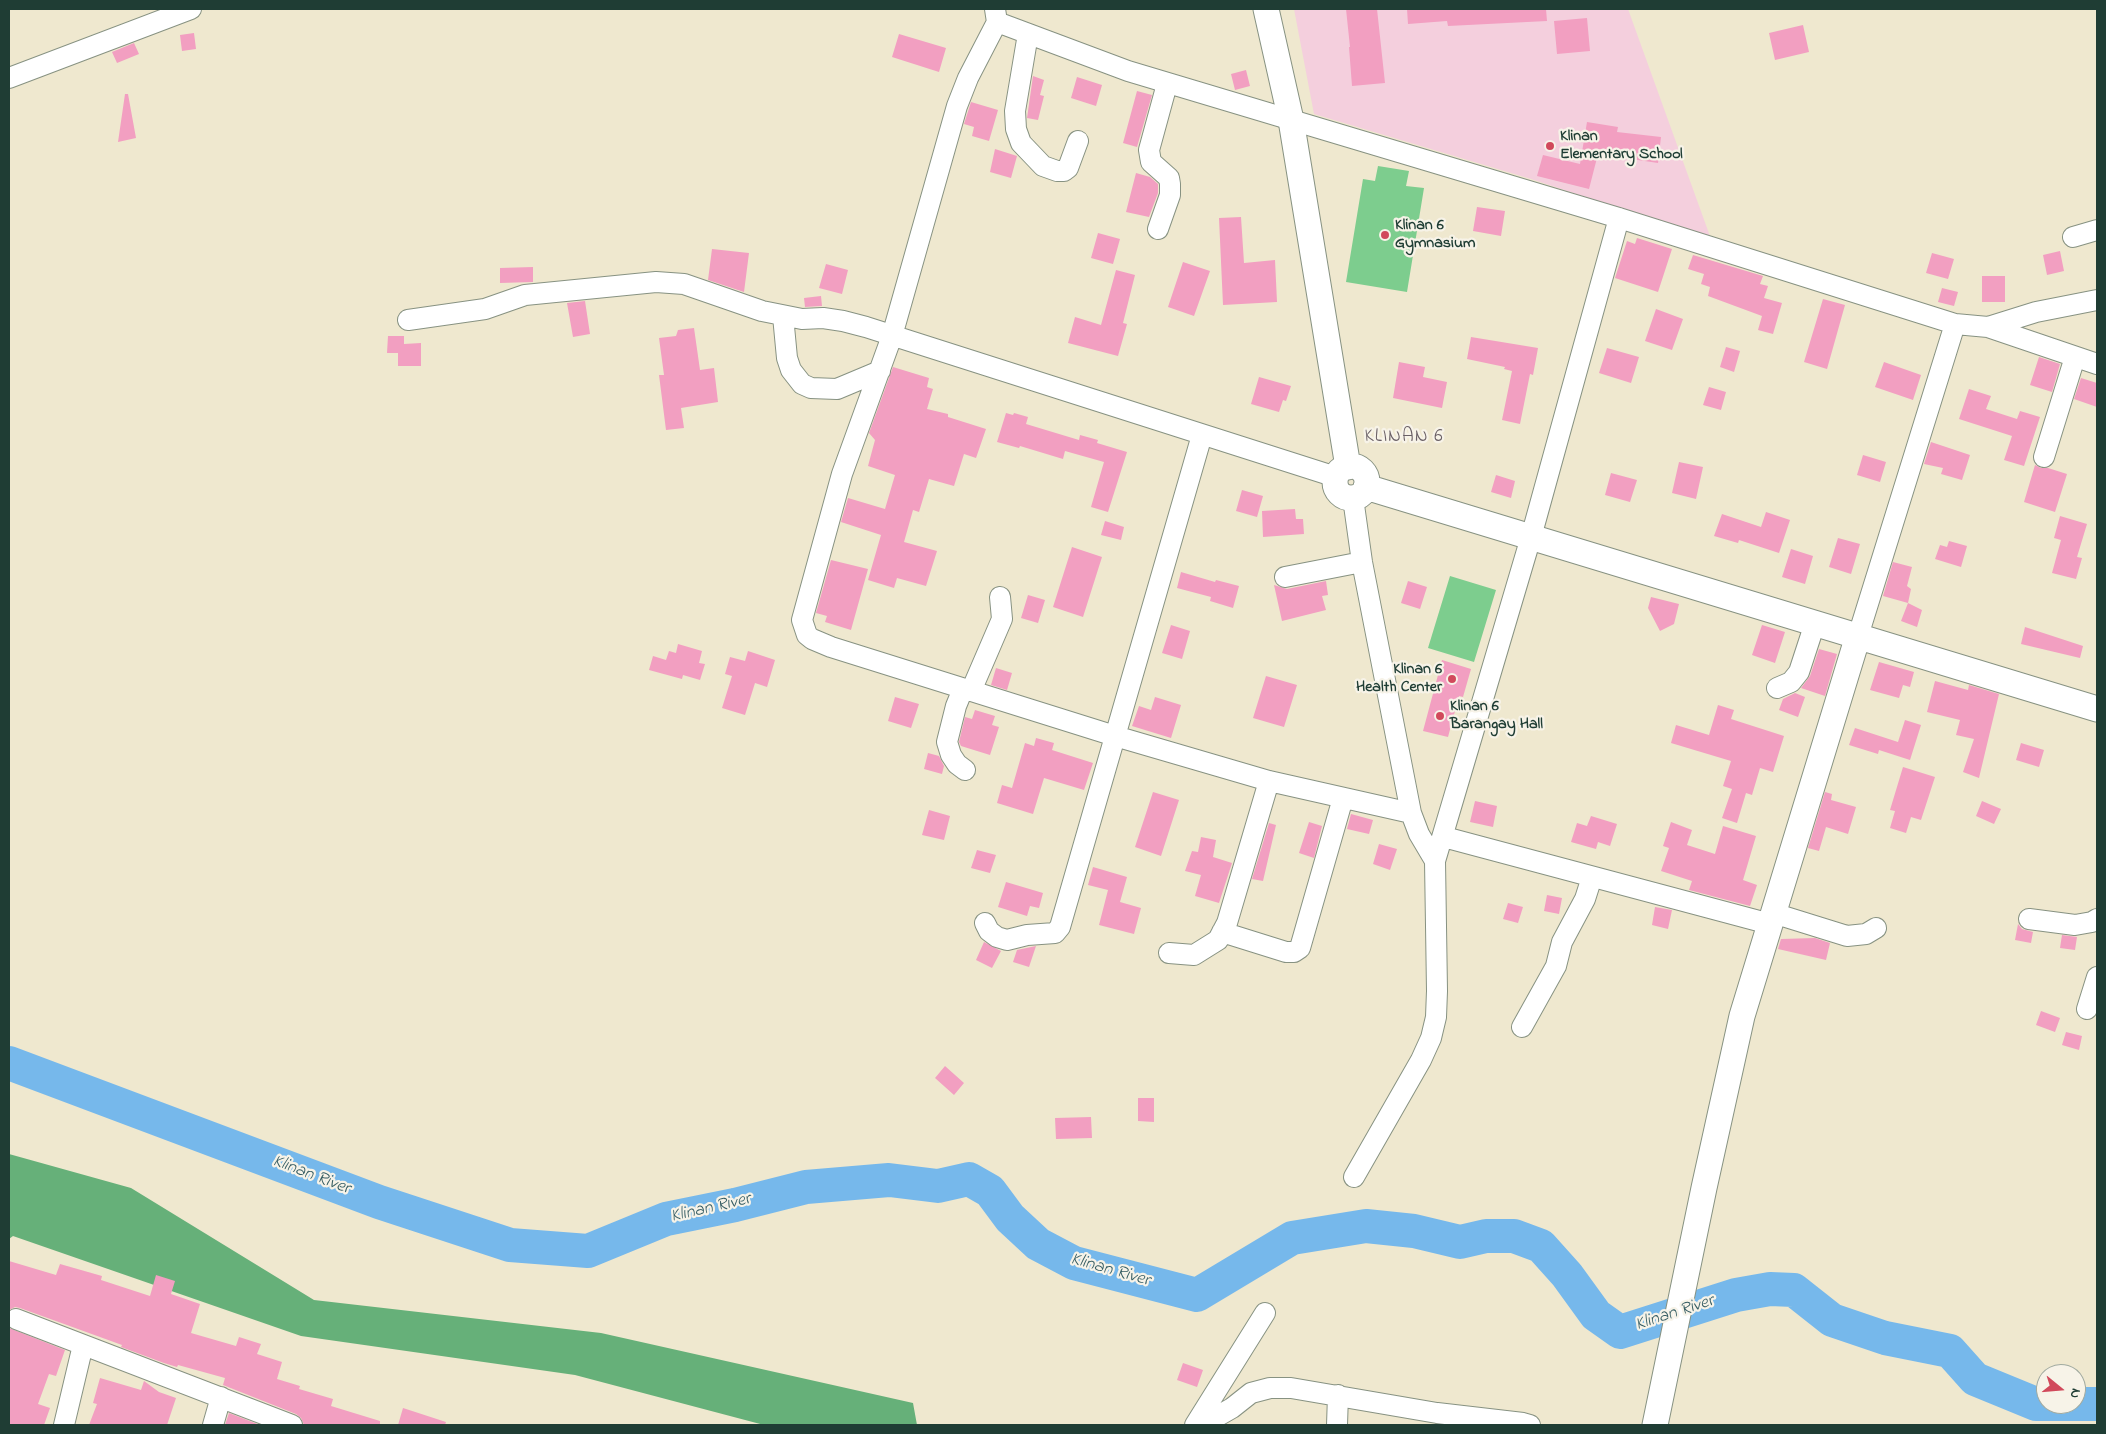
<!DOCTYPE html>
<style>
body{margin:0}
#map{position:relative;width:2106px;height:1434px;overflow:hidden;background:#efe8cf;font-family:"Indie Flower",sans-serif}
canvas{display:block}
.frame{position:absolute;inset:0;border:10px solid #1f3d34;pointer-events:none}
.north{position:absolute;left:2036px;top:1364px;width:50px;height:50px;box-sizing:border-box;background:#f7f3e8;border:1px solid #a1aaa0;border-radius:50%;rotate:107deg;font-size:14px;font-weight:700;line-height:20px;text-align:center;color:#1f3d34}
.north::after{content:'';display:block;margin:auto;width:18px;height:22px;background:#d1495b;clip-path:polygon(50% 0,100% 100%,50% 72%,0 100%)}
</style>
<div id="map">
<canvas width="2106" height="1434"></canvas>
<div class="frame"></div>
<div class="north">N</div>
</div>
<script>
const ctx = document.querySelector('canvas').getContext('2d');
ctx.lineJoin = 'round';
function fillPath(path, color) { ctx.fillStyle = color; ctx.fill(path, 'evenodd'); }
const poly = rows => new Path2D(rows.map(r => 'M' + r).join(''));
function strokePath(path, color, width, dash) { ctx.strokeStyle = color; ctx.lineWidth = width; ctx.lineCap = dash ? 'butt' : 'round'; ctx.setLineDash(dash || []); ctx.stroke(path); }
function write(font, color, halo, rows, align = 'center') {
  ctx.font = font + ' "Indie Flower",sans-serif'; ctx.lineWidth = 4.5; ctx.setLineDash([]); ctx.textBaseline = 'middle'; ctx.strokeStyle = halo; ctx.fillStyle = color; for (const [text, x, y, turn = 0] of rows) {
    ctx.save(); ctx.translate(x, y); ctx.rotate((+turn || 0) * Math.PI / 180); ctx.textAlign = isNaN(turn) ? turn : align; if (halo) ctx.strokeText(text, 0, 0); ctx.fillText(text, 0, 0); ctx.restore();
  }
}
const built = poly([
 [1294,9,1628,9,1711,239,1531,179,1314,114]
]);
const green = poly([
 [1378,166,1409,171,1406,186,1424,188,1407,292,1346,282,1363,179,1375,181],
 [1450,576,1496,590,1474,662,1428,648]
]);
const forest = poly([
 [9,1154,131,1188,314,1300,601,1333,913,1403,917,1425,764,1425,575,1375,301,1336,13,1236,9,1239]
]);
const river = poly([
 [9,1063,379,1202,510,1245,588,1251,666,1219,735,1205,806,1187,889,1180,938,1186,969,1179,990,1191,1010,1218,1038,1244,1074,1263,1197,1295,1292,1238,1366,1226,1414,1231,1460,1242,1486,1236,1514,1236,1541,1246,1567,1275,1596,1315,1620,1332,1736,1295,1770,1289,1794,1290,1832,1320,1885,1338,1950,1351,1975,1379,2036,1404,2097,1404]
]);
const building = poly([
 [1346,9,1377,9,1385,83,1352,86,1349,47,1350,47],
 [1407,9,1546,9,1547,21,1448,26,1447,21,1408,24],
 [1587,18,1590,51,1557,54,1554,21],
 [1803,25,1809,52,1775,60,1769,33],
 [194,33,196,49,182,51,180,35],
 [899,34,946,48,939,72,892,57],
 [134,43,139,54,117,63,112,52],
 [1246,70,1250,86,1235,90,1231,74],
 [1033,76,1044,80,1040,95,1044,96,1038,120,1027,118],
 [1077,77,1102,85,1096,106,1071,98],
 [1137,91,1152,95,1137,147,1123,143],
 [125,94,128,94,136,138,118,142],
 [971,102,998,110,989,141,972,136,974,127,964,124],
 [1587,122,1618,127,1617,132,1661,137,1658,163,1598,154,1589,189,1537,176,1543,155,1580,164],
 [995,149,1017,156,1011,178,990,172],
 [1136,173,1150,177,1158,184,1158,193,1149,217,1126,212],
 [1477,207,1505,211,1501,236,1473,231],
 [1241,217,1244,263,1275,260,1277,302,1223,305,1219,218],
 [1098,233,1120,239,1113,264,1091,258],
 [1637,238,1672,249,1658,292,1615,278,1627,241,1635,244],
 [712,249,749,253,744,292,708,280],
 [2060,251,2064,271,2047,275,2043,255],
 [1932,253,1954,259,1948,279,1926,273],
 [1693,255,1763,276,1760,284,1768,286,1764,298,1782,303,1773,334,1758,330,1762,316,1708,296,1710,287,1701,284,1704,274,1688,269],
 [1183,262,1210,271,1194,316,1168,307],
 [826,264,848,270,842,294,819,288],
 [533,267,533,282,500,283,500,268],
 [1116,270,1135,275,1123,323,1127,324,1118,356,1068,343,1075,317,1101,325],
 [1982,276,2005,276,2005,302,1982,302],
 [1942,288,1958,292,1954,306,1938,302],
 [821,296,822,306,805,307,804,298],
 [1823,299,1845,305,1827,369,1804,362],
 [585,301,590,334,573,337,567,303],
 [1656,309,1683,319,1672,350,1645,341],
 [694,328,700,370,714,368,718,402,681,408,684,428,666,430,659,375,664,375,659,338,676,336,678,330],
 [388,336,404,336,404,344,421,343,421,366,398,366,398,353,387,353],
 [1471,337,1538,348,1533,375,1530,374,1520,424,1502,420,1512,371,1504,369,1505,367,1467,359],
 [1726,347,1740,351,1734,372,1720,367],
 [1607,348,1639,357,1631,383,1599,373],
 [2039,357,2060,364,2052,392,2030,385],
 [1399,362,1425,367,1423,377,1447,382,1442,408,1393,398],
 [1884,362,1921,375,1913,400,1875,387],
 [893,367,929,378,927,387,933,389,927,409,948,414,948,417,986,429,976,458,964,454,954,486,929,479,919,512,913,510,904,542,937,551,926,586,897,578,894,588,868,580,881,535,841,522,848,498,885,509,895,475,868,466,875,440,869,433],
 [1259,377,1291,386,1286,401,1283,400,1279,412,1251,404],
 [2081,378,2097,383,2097,407,2074,399],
 [1709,387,1726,392,1721,410,1703,405],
 [1969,389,1991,396,1986,409,2017,419,2020,411,2040,417,2024,466,2004,460,2012,436,1959,419],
 [1006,413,1013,415,1014,413,1028,417,1026,424,1079,440,1080,435,1098,440,1097,443,1127,452,1108,512,1091,507,1104,462,1065,451,1063,459,1020,446,1019,448,997,442],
 [1931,442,1970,455,1962,480,1941,474,1943,468,1924,464],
 [1863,455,1886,462,1880,482,1857,475],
 [1679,462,1703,467,1696,499,1672,493],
 [2035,465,2041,468,2048,468,2067,474,2055,512,2024,502],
 [1611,473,1637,480,1630,502,1605,495],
 [1496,475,1515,481,1511,498,1491,492],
 [1242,490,1263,496,1257,517,1236,511],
 [1295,509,1296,519,1303,519,1304,534,1263,537,1262,511],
 [1766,512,1790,520,1779,553,1739,540,1738,543,1714,536,1722,514,1761,527],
 [2060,516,2087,524,2077,557,2082,558,2076,579,2052,573,2061,540,2054,538],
 [1105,521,1124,527,1121,540,1101,535],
 [1838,538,1860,544,1851,574,1829,567],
 [1949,541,1967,546,1961,567,1935,559,1940,545,1947,547],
 [1072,547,1102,557,1083,617,1053,607],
 [1791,549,1813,556,1805,584,1782,577],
 [831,560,868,569,851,630,825,622,827,616,816,613],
 [1893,562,1912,567,1907,586,1911,589,1908,603,1883,596],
 [1181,572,1215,582,1216,580,1239,586,1233,608,1210,601,1211,597,1177,588],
 [1326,581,1328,595,1322,596,1326,610,1282,621,1274,585,1287,589],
 [1408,581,1427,587,1420,609,1401,603],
 [1028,595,1045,600,1038,623,1021,618],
 [1651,597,1679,604,1674,624,1660,631,1648,608],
 [1908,603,1922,610,1917,627,1901,621],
 [1171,625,1190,631,1182,659,1162,653],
 [1762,625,1785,632,1775,663,1752,655],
 [2025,627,2083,646,2080,658,2021,644],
 [678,644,702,651,699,663,705,664,700,680,683,675,682,679,649,670,653,656,666,660,669,651,676,653],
 [1819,649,1837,654,1825,696,1801,688,1810,676],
 [748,651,775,660,767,687,755,683,745,715,722,708,732,676,725,674,730,657,745,661],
 [1442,660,1471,669,1463,697,1459,696,1448,737,1423,731],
 [1879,662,1914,672,1910,687,1903,685,1899,698,1870,690],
 [996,668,1012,673,1007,690,991,685],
 [1266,676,1297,685,1284,727,1253,718],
 [1935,681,1968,690,1969,685,1999,694,1979,778,1963,772,1974,739,1956,735,1960,720,1927,712],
 [1795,693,1805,697,1798,717,1779,710,1783,699],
 [895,697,919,704,911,728,888,721],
 [1155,697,1181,705,1171,738,1132,726,1139,706,1151,710],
 [1718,705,1734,710,1731,719,1784,736,1773,772,1760,768,1752,795,1746,793,1737,823,1722,818,1732,789,1723,786,1731,761,1671,743,1676,725,1709,735],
 [975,710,995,716,992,725,999,727,990,755,961,746,959,742,965,717,972,719],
 [1905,720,1921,725,1910,760,1879,750,1878,754,1849,745,1855,728,1898,742],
 [1036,738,1054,743,1052,750,1093,763,1084,790,1044,778,1033,814,997,803,1002,785,1012,788,1025,743,1034,746],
 [2021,743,2044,750,2039,767,2016,760],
 [928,753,939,756,944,766,942,774,924,769],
 [1903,767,1935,777,1921,820,1911,817,1906,833,1890,828,1895,811,1890,810],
 [1153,792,1179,800,1161,856,1135,847],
 [1825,792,1832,794,1831,800,1856,807,1848,834,1826,827,1819,851,1808,848],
 [1475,801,1497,806,1493,827,1470,822],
 [1982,801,2001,809,1994,824,1976,816],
 [929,810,950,816,944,840,922,835],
 [1351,814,1373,820,1369,834,1347,829],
 [1591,816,1617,824,1610,846,1598,842,1596,849,1571,842,1577,823,1587,826],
 [1309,822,1322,826,1314,858,1299,853],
 [1671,822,1692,830,1687,845,1715,854,1723,826,1756,836,1743,880,1757,885,1750,906,1689,890,1692,881,1661,871,1669,848,1663,846],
 [1269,823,1276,825,1263,881,1252,879],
 [1201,837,1216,840,1213,857,1232,863,1219,903,1195,896,1201,875,1185,871,1192,851,1198,852],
 [1379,844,1397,849,1390,870,1373,864],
 [977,850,996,855,990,873,971,868],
 [1093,867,1127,877,1120,902,1141,908,1134,934,1099,925,1108,890,1088,885],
 [1006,882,1043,893,1039,908,1030,906,1027,916,998,907],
 [1547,895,1562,898,1559,914,1544,911],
 [1508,903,1523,907,1518,923,1503,919],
 [1655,907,1672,910,1668,929,1652,925],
 [2018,924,2022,929,2033,932,2031,943,2015,940],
 [2062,935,2077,937,2075,950,2060,948],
 [1815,938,1830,943,1826,960,1778,949,1781,939],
 [984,942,1001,951,992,968,976,960],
 [1036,946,1029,967,1013,962,1017,950],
 [2041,1011,2060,1018,2055,1032,2036,1025],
 [2066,1032,2082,1036,2079,1050,2062,1045],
 [945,1066,964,1083,954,1095,935,1078],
 [1138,1098,1154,1098,1154,1122,1138,1121],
 [1091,1117,1092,1138,1056,1139,1055,1118],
 [9,1261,56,1275,60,1264,102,1276,101,1280,150,1296,156,1275,175,1281,171,1294,200,1304,191,1333,236,1346,239,1337,261,1344,257,1354,282,1362,277,1379,300,1386,299,1389,333,1399,331,1406,380,1421,380,1425,304,1425,301,1418,296,1414,223,1385,225,1378,178,1365,177,1367,164,1363,121,1347,122,1345,20,1308,15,1307,9,1310],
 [9,1328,65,1350,56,1376,49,1374,38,1404,50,1408,44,1425,9,1425],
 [1183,1363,1203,1370,1197,1387,1177,1380],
 [100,1378,141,1390,144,1381,159,1392,176,1398,167,1425,89,1425,97,1404,93,1403],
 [403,1408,446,1422,445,1425,398,1425],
 [229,1413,260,1425,225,1425]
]);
const minor = poly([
 [995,9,997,22,1128,71,1619,218,1955,324,1988,327,2097,364],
 [997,22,968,78,957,106,892,336,842,474,802,620,807,635,812,639,831,647,1115,736,1269,781,1411,813],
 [1028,34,1015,111,1016,129,1021,143,1043,166,1057,171,1064,171,1068,168,1078,141],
 [9,78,191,9],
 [1158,229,1170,195,1170,184,1169,178,1151,162,1149,150,1167,84],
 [2073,237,2097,230],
 [783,316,787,358,791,370,802,384,811,388,837,389,880,371],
 [408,320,485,309,525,295,656,282,684,284,762,311,802,319,823,318,843,321,866,327,1336,477],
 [1988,327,2036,312,2097,300],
 [2044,457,2075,357],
 [1353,498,1362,562,1411,813,1419,834,1435,861],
 [1285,577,1362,562],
 [1858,636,1955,324],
 [1777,688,1791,682,1799,672,1815,623],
 [963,689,956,706,947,742,951,755,957,764,965,770],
 [971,691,1002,619,1000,597],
 [1444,837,1770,924],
 [1773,913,1847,936,1866,934,1876,928],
 [2029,919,2075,925,2092,922,2097,919],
 [985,923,989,931,997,937,1007,940,1027,935,1055,933,1060,927,1202,435],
 [1222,932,1286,952,1294,952,1300,948,1343,798],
 [1169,953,1194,955,1218,940,1227,923,1269,781],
 [2087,1009,2097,977],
 [1522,1027,1556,966,1562,942,1585,899,1592,877],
 [1354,1177,1421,1060,1431,1038,1436,1017,1437,991,1435,861,1531,537,1619,218],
 [16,1319,292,1425],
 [1200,1417,1218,1416,1232,1408,1251,1393,1270,1388,1291,1388,1437,1413,1523,1423,1530,1425],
 [64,1425,83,1345],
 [213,1425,221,1397],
 [1195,1425,1265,1313],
 [1337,1425,1338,1395]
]);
const tertiary = poly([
 [1266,9,1291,120,1348,467],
 '1335 482a16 16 0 1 1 32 0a16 16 0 1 1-32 0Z',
 [1366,487,2097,709],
 [1655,1425,1704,1188,1742,1016,1858,636]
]);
const markers = [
 [1550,146,5,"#d1495b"],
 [1385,235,5,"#d1495b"],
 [1452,679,5,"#d1495b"],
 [1440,716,5,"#d1495b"]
];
const poiNames = [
 ["Klinan",1560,137],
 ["Elementary School",1560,155],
 ["Klinan 6",1395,226],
 ["Gymnasium",1395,244],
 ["Klinan 6",1442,670,"right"],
 ["Health Center",1442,688,"right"],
 ["Klinan 6",1450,707],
 ["Barangay Hall",1450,725]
];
const waterNames = [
 ["Klinan River",311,1176,21],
 ["Klinan River",711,1209,-13],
 ["Klinan River",1110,1271,16],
 ["Klinan River",1675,1314,-18]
];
const quarterNames = [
 ["KLINAN 6",1404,438]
];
fillPath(built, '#f4cfdd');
fillPath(green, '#7dcd8e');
fillPath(forest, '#66b079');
strokePath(river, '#76b8eb', 34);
fillPath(building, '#f29fc1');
strokePath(minor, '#879282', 22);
strokePath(tertiary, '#879282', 27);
strokePath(minor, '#fff', 20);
strokePath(tertiary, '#fff', 25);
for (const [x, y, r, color] of markers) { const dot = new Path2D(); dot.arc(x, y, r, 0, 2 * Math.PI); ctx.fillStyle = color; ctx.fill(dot); strokePath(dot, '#f7f3e8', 2); }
write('bold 16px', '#1f3d34', '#f7f3e8', poiNames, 'left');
write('italic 18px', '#355c62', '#f7f3e8', waterNames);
ctx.letterSpacing = '1px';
write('19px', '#695f65', '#f7f3e8', quarterNames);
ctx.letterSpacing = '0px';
</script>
